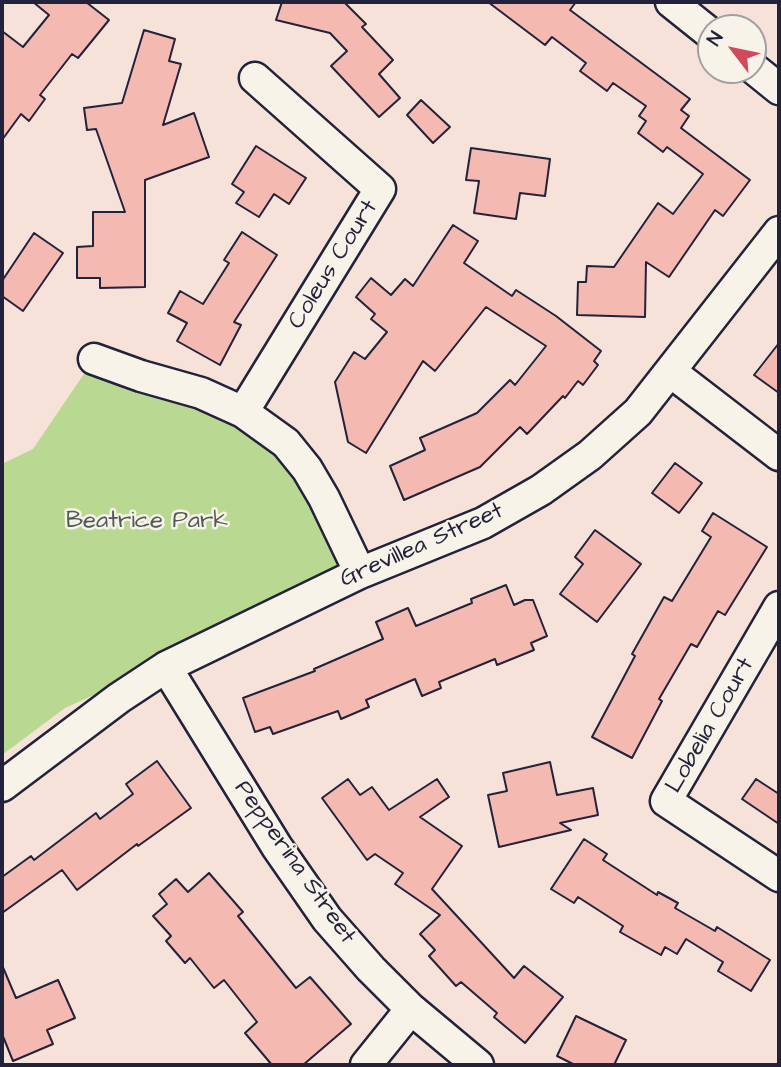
<!DOCTYPE html>
<style>
body{margin:0}
#map{position:relative;width:781px;height:1067px;overflow:hidden;background:#f6e2d8;font-family:"Architects Daughter",sans-serif}
canvas{display:block}
.frame{position:absolute;inset:0;border:4px solid #22223b;pointer-events:none}
.north{position:absolute;left:697px;top:14px;width:70px;height:70px;box-sizing:border-box;background:#f7f3e8;border:2px solid #a29fa3;border-radius:50%;rotate:302deg;font-size:19px;font-weight:700;line-height:28px;text-align:center;color:#22223b}
.north::after{content:'';display:block;margin:auto;width:24px;height:32px;background:#d1495b;clip-path:polygon(50% 0,100% 100%,50% 72%,0 100%)}
</style>
<div id="map">
<canvas width="781" height="1067"></canvas>
<div class="frame"></div>
<div class="north">N</div>
</div>
<script>
const ctx = document.querySelector('canvas').getContext('2d');
ctx.lineJoin = 'round';
function fillPath(path, color) { ctx.fillStyle = color; ctx.fill(path, 'evenodd'); }
const poly = rows => new Path2D(rows.map(r => 'M' + r).join(''));
function strokePath(path, color, width, dash) { ctx.strokeStyle = color; ctx.lineWidth = width; ctx.lineCap = dash ? 'butt' : 'round'; ctx.setLineDash(dash || []); ctx.stroke(path); }
function write(font, color, halo, rows, align = 'center') {
  ctx.font = font + ' "Architects Daughter",sans-serif'; ctx.lineWidth = 5; ctx.setLineDash([]); ctx.textBaseline = 'middle'; ctx.strokeStyle = halo; ctx.fillStyle = color; for (const [text, x, y, turn = 0] of rows) {
    ctx.save(); ctx.translate(x, y); ctx.rotate((+turn || 0) * Math.PI / 180); ctx.textAlign = isNaN(turn) ? turn : align; if (halo) ctx.strokeText(text, 0, 0); ctx.fillText(text, 0, 0); ctx.restore();
  }
}
const green = poly([
 [94,359,243,412,369,570,65,708,2,755,2,464,33,449]
]);
const building = poly([
 [33,2,86,2,109,20,78,58,72,54,40,95,45,99,29,121,21,114,2,140,2,31,23,47,49,15,33,2],
 [282,2,344,2,366,24,362,27,393,60,379,74,400,98,379,117,331,66,347,51,330,33,276,20,282,2],
 [488,2,576,2,570,10,690,99,681,110,689,116,681,128,750,180,723,216,715,210,669,277,646,262,645,317,577,315,578,282,586,282,587,266,614,267,658,203,673,214,703,174,667,147,663,152,638,133,646,121,639,116,646,106,613,83,607,91,580,71,586,63,552,37,545,45,488,2],
 [144,30,175,39,169,61,181,64,163,125,194,113,209,157,145,180,145,287,100,288,100,278,77,278,77,247,93,246,93,212,125,212,96,129,87,130,84,108,122,103,144,30],
 [421,100,450,127,433,143,407,115,421,100],
 [256,146,306,178,289,204,274,194,259,217,236,203,244,192,232,184,256,146],
 [471,148,550,159,545,196,520,193,516,219,474,213,479,181,466,180,471,148],
 [453,225,478,241,464,263,512,296,516,290,556,316,601,351,594,361,598,365,583,385,578,381,565,398,563,396,527,434,520,427,480,467,404,500,390,466,425,450,420,438,477,413,510,380,515,385,546,346,486,307,435,371,423,361,366,453,348,442,335,382,354,352,365,359,387,332,371,319,375,314,356,297,371,278,391,295,405,279,413,286,453,225],
 [242,232,277,255,234,322,241,325,220,365,177,341,187,323,168,313,180,291,203,304,229,263,224,260,242,232],
 [34,233,63,253,23,311,2,296,2,281,34,233],
 [779,343,779,393,754,375,779,343],
 [675,463,702,483,679,513,652,493,675,463],
 [713,513,767,547,725,615,718,611,697,647,691,644,659,699,662,701,632,758,592,737,635,656,632,654,664,597,672,601,711,537,702,531,713,513],
 [595,530,641,564,597,622,560,594,583,564,575,557,595,530],
 [506,585,514,605,525,600,533,600,547,636,531,643,534,650,497,665,495,659,439,682,441,688,422,696,415,679,366,700,369,707,341,719,338,711,273,734,270,727,255,732,243,698,315,671,314,669,383,639,376,622,408,608,416,626,472,603,471,599,506,585],
 [157,761,191,808,138,846,137,844,77,890,62,870,2,913,2,877,31,856,34,860,96,813,100,819,133,794,126,784,157,761],
 [550,762,557,795,593,788,598,815,560,823,571,830,499,847,488,795,507,791,503,773,550,762],
 [348,779,360,795,372,787,389,810,437,779,449,797,420,817,462,846,432,889,514,978,524,966,563,997,525,1043,494,1017,497,1013,461,982,456,986,429,956,435,950,420,934,440,915,395,884,403,873,375,854,367,860,322,798,348,779],
 [756,779,779,794,779,824,742,799,756,779],
 [584,839,607,854,603,860,657,895,658,892,678,903,675,908,715,931,717,927,770,960,751,991,718,971,723,962,686,939,677,954,665,947,661,955,620,932,623,926,578,897,574,903,551,889,584,839],
 [209,873,243,912,238,916,296,988,310,977,351,1024,303,1065,272,1065,245,1033,257,1022,224,980,214,988,190,958,185,963,166,941,171,936,153,916,167,904,159,894,176,879,188,892,209,873],
 [2,965,16,998,58,980,75,1018,47,1030,53,1044,13,1061,2,1034,2,965],
 [576,1016,626,1040,614,1065,575,1065,557,1056,576,1016]
]);
const minor = poly([
 [671,2,711,34],
 [753,68,779,89],
 [94,359,141,376,201,393,243,412,286,443,307,469,324,498,360,573],
 [671,372,779,455],
 [243,412,380,189,255,78],
 [779,607,666,801,779,876],
 [166,667,277,847,327,919,371,969,411,1009,478,1065],
 [2,786,119,698,166,667,360,573,483,523,541,490,590,455,638,412,779,232],
 [366,1065,411,1009]
]);
const streetNames = [
 ["Coleus Court",334,265,-58],
 ["Grevillea Street",422,546,-24],
 ["Lobelia Court",711,726,-60],
 ["Pepperina Street",294,863,55]
];
const parkNames = [
 ["Beatrice Park",147,522]
];
fillPath(green, '#b9d993');
fillPath(building, '#f4b9b1');
strokePath(building, '#22223b', 2);
strokePath(minor, '#22223b', 35);
strokePath(minor, '#f7f3e8', 30);
write('24px', '#22223b', '#f7f3e8', streetNames);
write('24px', '#4f5955', '#f7f3e8', parkNames);
</script>
